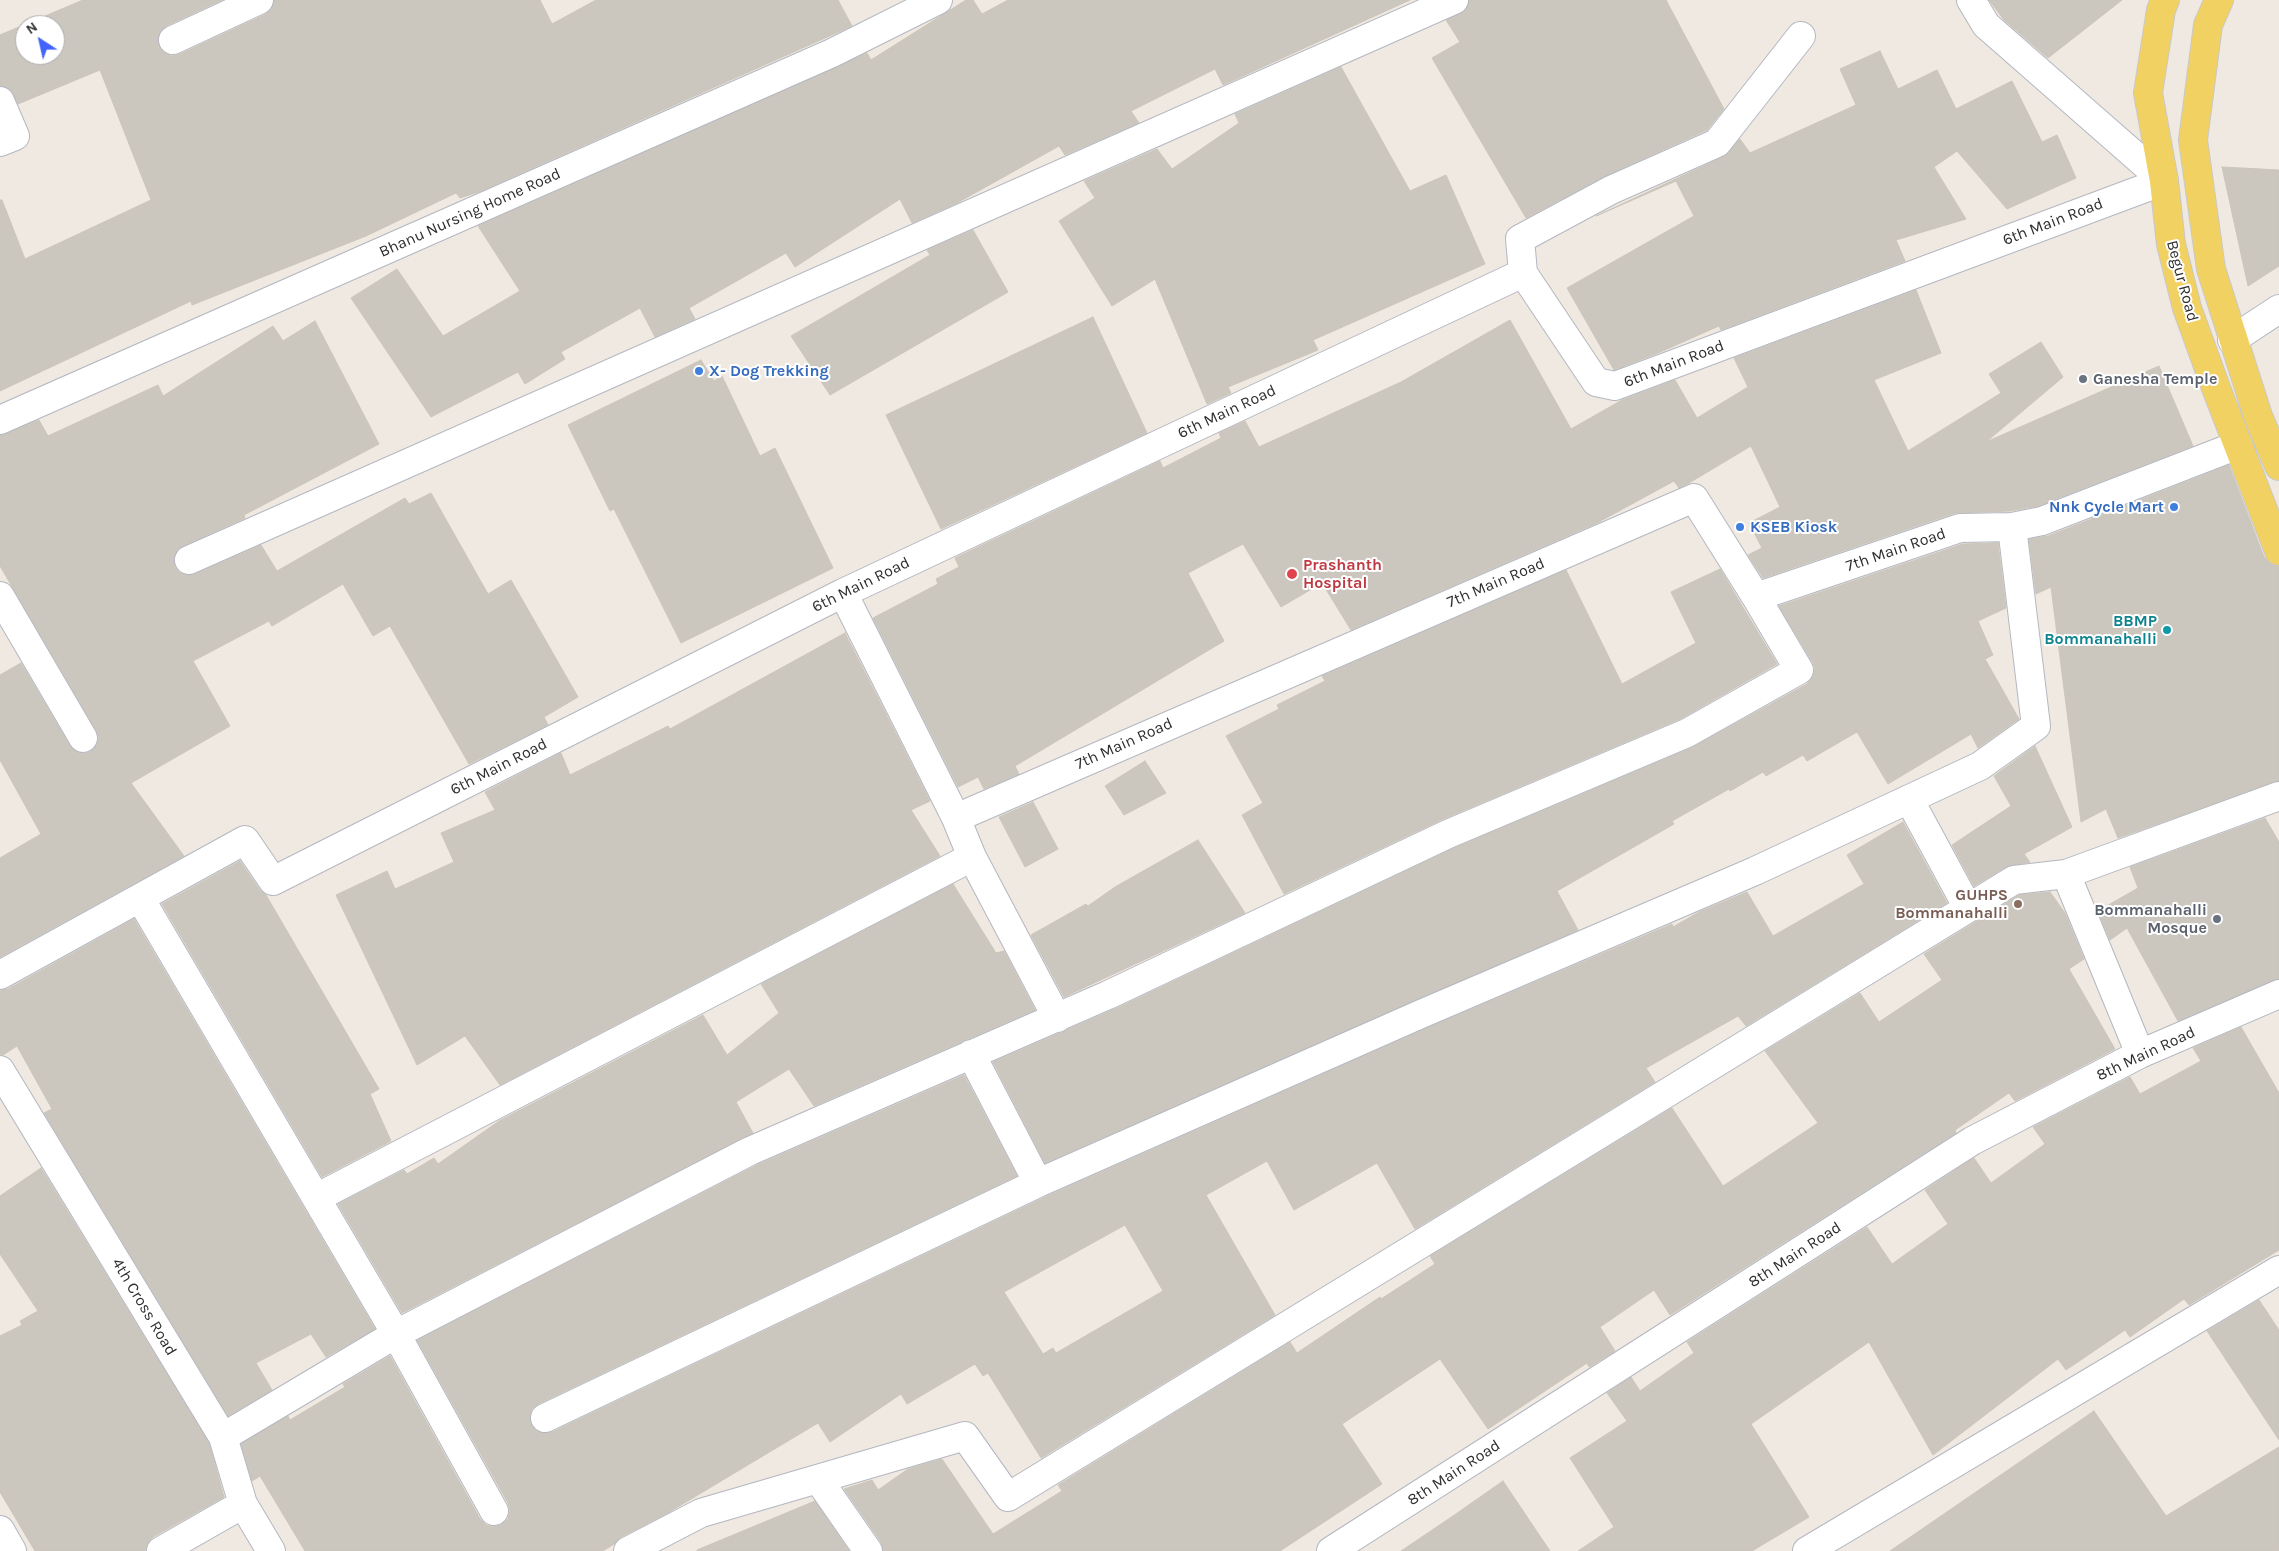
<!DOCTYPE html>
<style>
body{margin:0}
#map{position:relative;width:2279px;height:1551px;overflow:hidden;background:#efe9e1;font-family:Karla,sans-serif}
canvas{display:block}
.north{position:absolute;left:15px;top:15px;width:50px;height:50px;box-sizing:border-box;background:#fff;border:1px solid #ababab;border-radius:50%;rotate:325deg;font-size:14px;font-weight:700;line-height:20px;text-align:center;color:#2e2e2e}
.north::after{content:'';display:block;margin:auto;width:18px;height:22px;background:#4264fb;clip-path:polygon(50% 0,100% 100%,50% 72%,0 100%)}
</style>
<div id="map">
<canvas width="2279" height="1551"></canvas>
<div class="north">N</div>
</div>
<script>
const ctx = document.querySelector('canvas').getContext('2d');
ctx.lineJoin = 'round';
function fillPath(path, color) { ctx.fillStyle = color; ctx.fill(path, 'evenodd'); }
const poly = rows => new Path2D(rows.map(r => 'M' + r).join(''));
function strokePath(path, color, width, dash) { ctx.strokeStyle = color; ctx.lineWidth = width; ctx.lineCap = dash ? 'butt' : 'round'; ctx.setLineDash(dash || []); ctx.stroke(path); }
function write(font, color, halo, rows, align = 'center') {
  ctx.font = font + ' Karla,sans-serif'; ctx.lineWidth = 4; ctx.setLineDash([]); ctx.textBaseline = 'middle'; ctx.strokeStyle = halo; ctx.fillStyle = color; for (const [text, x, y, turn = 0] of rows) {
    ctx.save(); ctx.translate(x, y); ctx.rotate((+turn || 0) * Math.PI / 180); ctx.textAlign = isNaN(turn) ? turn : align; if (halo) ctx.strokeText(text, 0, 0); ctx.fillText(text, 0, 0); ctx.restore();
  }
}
const building = poly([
 [83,0,222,0,166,26,161,31,158,38,159,46,164,52,172,56,180,54,266,14,272,9,274,0,540,0,552,24,596,0,838,0,852,26,481,191,460,198,456,193,366,236,192,305,191,301,0,391,0,200,2,200,25,259,151,200,100,70,18,104,10,89,0,86,0,35,83,0],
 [25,25,55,25,55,55,25,55,25,25],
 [966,0,973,0,982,14,1008,0,1410,0,1223,85,1215,69,1131,111,1139,123,1065,155,1059,146,957,203,912,223,900,199,795,267,786,253,689,308,695,319,655,337,640,308,561,352,565,359,525,384,518,372,431,417,351,298,397,269,443,336,520,291,478,226,867,53,871,60,966,0],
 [1469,0,1666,0,1724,109,1707,130,1605,176,1526,218,1432,58,1460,42,1446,20,1466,10,1469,0],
 [1989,0,2122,0,2048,58,2004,20,1989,0],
 [1880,51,1898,89,1937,70,1956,109,2012,81,2042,142,2057,135,2076,178,2007,209,1957,151,1934,167,1966,219,1896,240,1905,261,1721,330,1719,326,1658,353,1614,370,1567,288,1694,216,1676,181,1596,216,1723,157,1740,139,1750,153,1856,105,1840,69,1880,51],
 [1341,67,1410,191,1446,175,1485,264,1313,340,1318,350,1228,387,1231,393,1207,404,1155,279,1112,306,1059,221,1095,198,1084,181,1157,149,1172,169,1239,123,1235,114,1341,67],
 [2222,167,2279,170,2279,266,2248,286,2222,167],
 [973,230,1008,292,830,395,791,336,930,255,927,250,973,230],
 [1916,290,1941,353,1874,380,1908,451,2001,393,1989,374,2041,342,2063,377,1986,442,2159,366,2193,446,2038,506,2010,511,1955,513,1763,578,1748,555,1762,548,1749,523,1780,507,1751,446,1689,483,1679,488,1674,481,1597,523,1351,630,1322,583,1281,607,1243,544,1188,573,1224,641,1015,766,1019,774,984,789,978,777,958,787,873,618,938,584,936,579,959,567,955,558,1160,461,1163,468,1221,438,1219,433,1245,421,1259,447,1401,382,1510,320,1571,429,1622,400,1675,380,1697,418,1748,387,1734,358,1916,290],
 [1093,317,1147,433,941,529,886,415,1093,317],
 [315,321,379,444,244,515,245,518,183,546,177,550,174,558,175,567,179,572,187,575,195,574,261,545,277,571,405,498,409,504,431,493,488,594,511,580,578,697,544,717,548,725,469,764,390,626,373,636,343,584,272,626,269,621,193,661,230,726,131,783,184,856,0,957,0,858,41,834,0,760,0,675,21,663,70,746,75,751,83,754,90,752,96,746,99,738,96,730,0,566,0,435,39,420,48,436,158,385,163,396,273,326,283,341,315,321],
 [701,360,714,381,722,376,760,456,775,448,833,568,681,643,614,509,610,511,568,425,701,360],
 [2229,465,2264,557,2270,563,2279,566,2279,781,2118,838,2106,809,2081,822,2051,587,2036,594,2029,539,2048,536,2229,465],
 [1998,543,2006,608,1978,621,1993,655,1985,659,2019,719,1978,748,1971,734,1888,784,1857,732,1807,761,1803,755,1766,776,1763,772,1730,791,1729,789,1672,821,1674,824,1557,891,1578,930,1045,1163,993,1062,1115,1009,1454,848,1693,747,1807,684,1813,677,1815,669,1813,663,1779,606,1963,544,1998,543],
 [1720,569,1777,664,1680,719,1441,820,1284,894,1242,815,1263,803,1226,736,1279,709,1277,705,1325,681,1322,676,1566,570,1622,684,1696,643,1671,592,1720,569],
 [845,633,930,801,911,810,940,856,500,1085,465,1036,417,1065,336,895,387,871,395,889,454,862,441,833,495,810,485,792,561,753,570,775,668,726,670,729,845,633],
 [2035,746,2072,827,2024,854,2030,862,2006,867,1974,886,1952,845,2011,806,1994,776,2035,746],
 [1145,761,1166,793,1124,815,1105,786,1145,761],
 [1033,802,1058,849,1025,867,999,817,1033,802],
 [2265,818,2279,842,2279,979,2178,1021,2127,928,2110,940,2098,911,2138,888,2130,867,2265,818],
 [1903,822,1947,903,1746,1026,1738,1016,1646,1068,1655,1082,1415,1229,1377,1163,1294,1210,1267,1161,1206,1195,1275,1315,1041,1458,988,1373,983,1376,975,1364,907,1404,901,1394,830,1442,818,1423,666,1514,621,1537,614,1544,603,1551,305,1551,260,1476,252,1481,241,1444,288,1416,290,1420,345,1387,343,1384,390,1356,480,1519,486,1525,493,1527,501,1525,508,1519,510,1511,508,1503,417,1340,757,1165,964,1075,1017,1176,538,1404,532,1409,530,1416,531,1424,536,1431,543,1433,552,1432,1045,1197,1427,1028,1672,924,1673,927,1699,912,1747,892,1773,936,1864,884,1847,855,1903,822],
 [1125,1225,1163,1291,1056,1353,1053,1348,1043,1354,1004,1292,1125,1225],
 [1198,840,1245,913,1064,997,1031,935,1086,904,1088,906,1115,887,1198,840],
 [240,861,260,890,266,895,379,1089,370,1094,391,1141,322,1177,162,904,240,861],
 [953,884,996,953,1004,951,1035,1010,814,1106,789,1069,736,1102,753,1133,402,1313,338,1204,404,1170,407,1174,434,1158,438,1164,499,1121,703,1015,727,1055,779,1013,761,984,953,884],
 [2050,892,2065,913,2084,959,2069,969,2115,1049,2015,1101,2009,1093,1955,1130,1956,1133,1670,1315,1654,1290,1600,1327,1615,1351,1589,1367,1587,1363,1488,1429,1440,1359,1342,1424,1382,1484,1280,1551,883,1551,881,1542,844,1489,872,1480,878,1490,908,1469,942,1459,993,1534,1062,1491,1058,1485,1290,1342,1297,1353,1380,1297,1381,1299,1435,1264,1430,1256,1672,1108,1723,1186,1818,1123,1765,1051,1860,993,1879,1022,1942,980,1924,954,2019,895,2050,892],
 [134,919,375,1329,326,1357,311,1334,256,1363,272,1390,228,1416,44,1113,52,1109,17,1046,3,1055,0,1054,0,991,8,989,134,919],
 [2241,1027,2279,1093,2279,1250,2189,1305,2184,1299,2130,1337,2125,1330,2066,1370,2058,1359,1933,1455,1869,1342,1751,1424,1809,1517,1752,1551,1578,1551,1614,1527,1570,1458,1627,1421,1607,1393,1631,1377,1640,1391,1694,1353,1687,1342,1867,1227,1892,1264,1948,1224,1925,1190,1974,1158,1991,1183,2045,1144,2033,1127,2130,1077,2140,1094,2201,1061,2193,1048,2241,1027],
 [41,1168,209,1443,224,1497,153,1537,147,1544,145,1551,35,1551,0,1492,0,1336,22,1325,20,1321,38,1311,0,1254,0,1196,41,1168],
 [2259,1300,2279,1330,2279,1440,2207,1331,2259,1300],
 [2094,1411,2166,1516,2279,1447,2279,1551,1890,1551,2094,1411],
 [1503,1481,1550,1551,1401,1551,1453,1516,1503,1481],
 [815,1501,849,1551,697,1551,697,1550,815,1501]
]);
const minor = poly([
 [173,40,259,0],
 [0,101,15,136,0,142],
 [1523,273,1520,239,1611,190,1717,143,1801,36],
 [2232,340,2279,309],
 [0,420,832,53,938,0],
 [189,560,1454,0],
 [843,593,956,818,1694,498,1756,597,1960,528,2012,527,2042,521,2238,445],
 [0,596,83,738],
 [1909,799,1968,908],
 [956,818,972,857,1057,1018],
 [2066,874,2140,1054],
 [140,898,396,1334,223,1437],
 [0,975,245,840,273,881,843,593,1523,273,1596,382,1615,386,2164,181,1986,25,1971,0],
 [0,1070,223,1437,243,1504,271,1551],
 [1038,1183,1421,1014,1755,871,1980,766,2036,726,2012,527],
 [318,1197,972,857],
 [545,1418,1038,1183,971,1054],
 [818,1479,868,1551],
 [494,1511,396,1334,750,1151,1108,995,1448,834,1687,733,1799,670,1756,597],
 [0,1530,12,1551],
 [161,1551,243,1504],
 [628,1551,701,1513,965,1436,1008,1497,2014,880,2066,874,2279,796],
 [1331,1551,1972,1141,2140,1054,2279,994],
 [1807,1551,2279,1270]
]);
const major = poly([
 [2165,0,2161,10,2148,93,2164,181,2171,244,2187,308,2216,388,2279,551],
 [2219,0,2208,25,2193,140,2211,269,2258,416,2279,466]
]);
const markers = [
 [699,371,5,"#3f7fe0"],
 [2083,379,5,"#6b7280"],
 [2174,507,5,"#3f7fe0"],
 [1740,527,5,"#3f7fe0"],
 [1292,574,6,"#e0444e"],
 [2167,630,5,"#0f9aa8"],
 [2018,904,5,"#8d6e63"],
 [2217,919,5,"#6b7280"]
];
const streetNames = [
 ["Bhanu Nursing Home Road",470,213,-24],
 ["6th Main Road",2053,222,-21],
 ["Begur Road",2182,281,75],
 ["6th Main Road",1674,364,-21],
 ["6th Main Road",1227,412,-25],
 ["7th Main Road",1896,550,-19],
 ["7th Main Road",1496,583,-23],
 ["6th Main Road",861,585,-26],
 ["7th Main Road",1124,744,-24],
 ["6th Main Road",499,767,-27],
 ["8th Main Road",2146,1054,-25],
 ["8th Main Road",1795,1255,-33],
 ["4th Cross Road",144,1307,59],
 ["8th Main Road",1454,1473,-33]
];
const shopNames = [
 ["X- Dog Trekking",709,371],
 ["Nnk Cycle Mart",2164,507,"right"],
 ["KSEB Kiosk",1750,527]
];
const worshipNames = [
 ["Ganesha Temple",2093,379],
 ["Bommanahalli",2207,910,"right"],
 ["Mosque",2207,928,"right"]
];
const healthNames = [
 ["Prashanth",1303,565],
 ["Hospital",1303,583]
];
const cultureNames = [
 ["BBMP",2157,621],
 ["Bommanahalli",2157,639]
];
const educationNames = [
 ["GUHPS",2008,895],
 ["Bommanahalli",2008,913]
];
fillPath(building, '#cbc7bf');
strokePath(building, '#cbc5ba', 1);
strokePath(minor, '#b4b7c1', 30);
strokePath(major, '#c9c9c9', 30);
strokePath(minor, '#fff', 28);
strokePath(major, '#f2d163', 28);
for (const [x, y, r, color] of markers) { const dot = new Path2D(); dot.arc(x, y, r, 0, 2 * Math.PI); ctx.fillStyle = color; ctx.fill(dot); strokePath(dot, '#fff', 2); }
write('16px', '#2e2e2e', '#fff', streetNames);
write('bold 16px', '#366cbe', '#fff', shopNames, 'left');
write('bold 16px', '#5b616d', '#fff', worshipNames, 'left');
write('bold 16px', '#be3a42', '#fff', healthNames, 'left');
write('bold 16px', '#0d838f', '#fff', cultureNames, 'right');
write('bold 16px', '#785e54', '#fff', educationNames, 'right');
</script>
